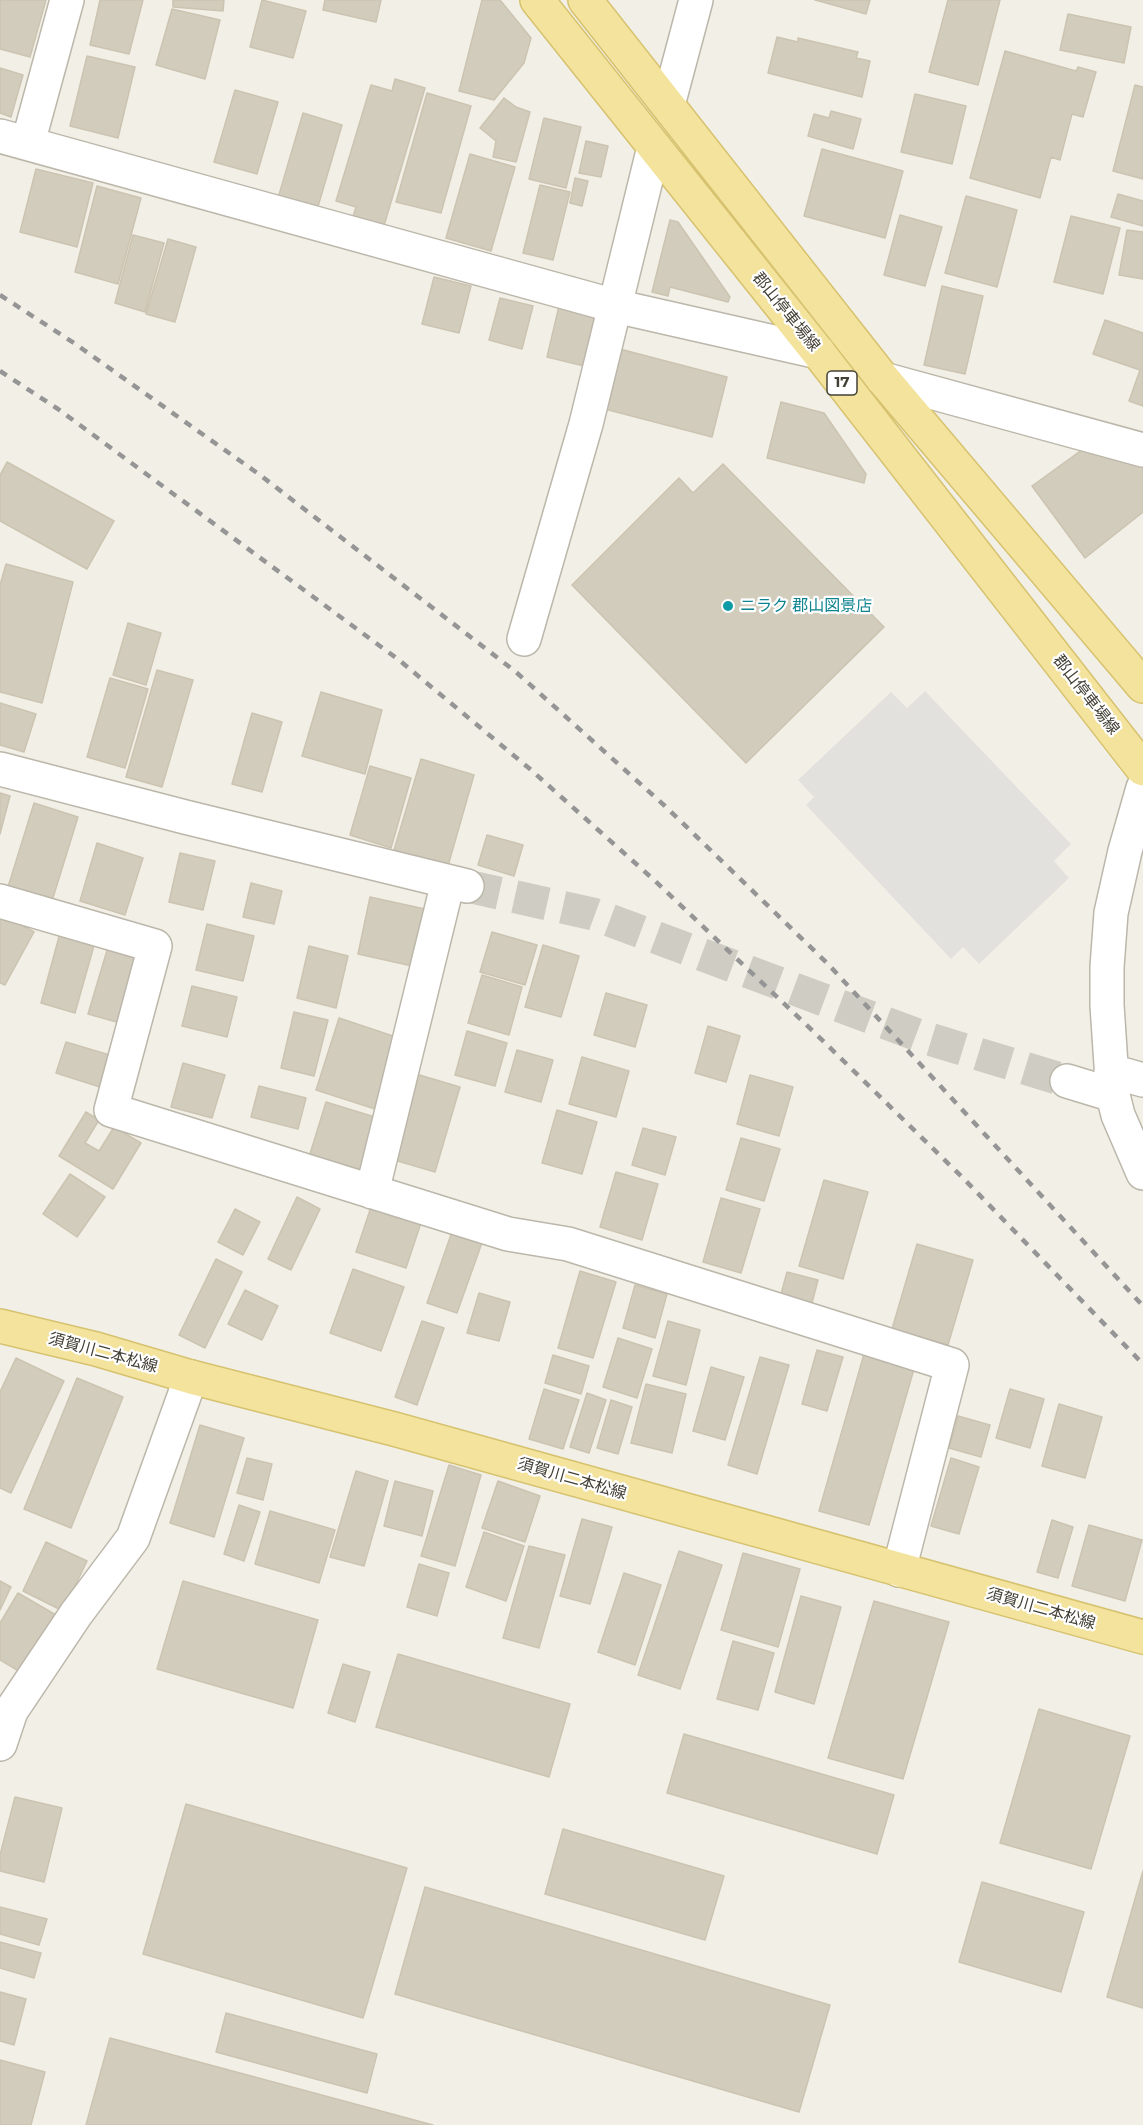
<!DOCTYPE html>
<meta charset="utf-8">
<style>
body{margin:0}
canvas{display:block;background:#f1efe6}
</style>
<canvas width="1143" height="2125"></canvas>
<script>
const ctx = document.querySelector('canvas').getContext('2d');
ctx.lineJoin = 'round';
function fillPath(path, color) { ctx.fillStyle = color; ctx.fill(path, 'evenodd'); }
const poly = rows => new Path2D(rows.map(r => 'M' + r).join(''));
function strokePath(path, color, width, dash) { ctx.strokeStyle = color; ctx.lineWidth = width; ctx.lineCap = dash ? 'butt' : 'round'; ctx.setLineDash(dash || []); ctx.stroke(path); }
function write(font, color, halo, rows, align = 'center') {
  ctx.font = font + ' Montserrat,"Noto Sans JP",sans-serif'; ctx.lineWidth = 4.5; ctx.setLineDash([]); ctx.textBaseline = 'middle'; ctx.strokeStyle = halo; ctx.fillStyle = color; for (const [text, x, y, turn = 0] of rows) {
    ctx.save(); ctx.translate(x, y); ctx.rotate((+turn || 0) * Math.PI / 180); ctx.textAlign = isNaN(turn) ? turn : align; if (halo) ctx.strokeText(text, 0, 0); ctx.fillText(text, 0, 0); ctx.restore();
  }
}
const parking = poly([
 [925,691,1071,844,1054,861,1069,878,979,964,963,947,951,959,806,805,814,797,798,780,891,692,907,708]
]);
const building = poly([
 [0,0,46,0,30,57,0,49,0,0],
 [100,0,143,0,129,54,90,45,100,0],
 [173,0,224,0,223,11,173,7,173,0],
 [262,0,306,11,293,58,250,47,262,0],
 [325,0,381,0,376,22,323,10,325,0],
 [482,0,500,0,531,38,524,63,494,100,459,91,482,0],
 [815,0,870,0,866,14,815,0],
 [948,0,1000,0,978,85,929,72,948,0],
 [172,9,220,20,205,79,156,65,172,9],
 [1068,14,1131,27,1124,63,1060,50,1068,14],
 [777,37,798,42,798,38,858,52,856,58,870,61,862,97,768,73,777,37],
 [1005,51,1076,71,1078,67,1096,72,1083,117,1072,114,1060,160,1051,157,1040,198,970,178,1005,51],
 [87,56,135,67,118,138,70,126,87,56],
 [0,68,23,75,11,117,0,113,0,68],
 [395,79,425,88,383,229,352,220,356,207,336,201,371,85,392,91,395,79],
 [1135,85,1143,87,1143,179,1113,171,1135,85],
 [235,90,278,102,257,174,214,162,235,90],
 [427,93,471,106,441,213,396,202,427,93],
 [915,94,966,106,952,164,901,152,915,94],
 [504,98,516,107,530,112,516,162,493,157,496,141,480,128,504,98],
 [831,111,861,119,853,149,808,136,814,114,829,118,831,111],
 [303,113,342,125,317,210,278,198,303,113],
 [544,118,581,127,566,188,529,179,544,118],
 [586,141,608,146,601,177,579,173,586,141],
 [822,149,903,171,885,238,804,216,822,149],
 [470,154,515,167,491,251,446,238,470,154],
 [36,169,93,183,77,247,20,232,36,169],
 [575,178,588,181,582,206,570,203,575,178],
 [540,185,570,192,553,260,523,253,540,185],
 [97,186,141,198,118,284,75,272,97,186],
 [1118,194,1143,201,1143,226,1111,217,1118,194],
 [966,196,1017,210,997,287,945,273,966,196],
 [900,215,942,227,925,286,884,275,900,215],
 [1071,216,1120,228,1103,294,1054,282,1071,216],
 [670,220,678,222,730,297,728,302,670,287,668,296,652,292,670,220],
 [1127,230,1143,232,1143,279,1119,275,1127,230],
 [133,235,164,243,145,312,115,303,133,235],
 [168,239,196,247,175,322,146,314,168,239],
 [434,277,471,286,459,333,422,324,434,277],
 [942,286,983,296,965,374,924,365,942,286],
 [500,298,533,306,522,349,489,340,500,298],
 [559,306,596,315,584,366,547,357,559,306],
 [1105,320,1143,333,1143,406,1129,401,1140,370,1093,354,1105,320],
 [616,348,727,377,712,437,601,408,616,348],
 [781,402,824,413,866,474,864,483,767,458,781,402],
 [1083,449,1143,464,1143,512,1085,558,1032,486,1083,449],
 [7,462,114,521,87,569,0,521,0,475,7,462],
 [723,464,884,627,746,763,572,585,679,478,693,493,723,464],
 [6,564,73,582,42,703,0,692,0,585,6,564],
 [128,623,161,633,146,685,113,675,128,623],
 [157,670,193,680,162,787,126,777,157,670],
 [110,678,148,689,125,768,87,757,110,678],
 [321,692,382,710,365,774,302,756,321,692],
 [0,703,36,714,24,752,0,745,0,703],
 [252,713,282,722,262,792,232,784,252,713],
 [421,759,474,775,448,866,394,850,421,759],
 [370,766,411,778,391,848,350,835,370,766],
 [0,793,10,796,0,834,0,793],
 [34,803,78,817,52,901,8,887,34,803],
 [487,835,523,845,514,876,478,865,487,835],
 [97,843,143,858,125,915,80,901,97,843],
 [180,853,215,861,203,910,169,902,180,853],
 [251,883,282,891,274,924,243,917,251,883],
 [370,897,425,909,412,966,358,954,370,897],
 [0,913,34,932,5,985,0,983,0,913],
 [207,924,254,936,243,981,196,970,207,924],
 [492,932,537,945,525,985,480,972,492,932],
 [60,933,95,942,75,1013,41,1003,60,933],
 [543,945,579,956,561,1017,525,1007,543,945],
 [309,946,348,956,336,1008,297,998,309,946],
 [108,947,139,957,120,1023,88,1014,108,947],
 [482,975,522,987,509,1035,468,1023,482,975],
 [192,986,237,997,227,1037,182,1026,192,986],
 [606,993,647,1005,635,1047,594,1035,606,993],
 [294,1012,328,1020,314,1076,281,1068,294,1012],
 [339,1018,399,1038,375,1109,316,1090,339,1018],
 [708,1026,740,1036,726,1082,695,1073,708,1026],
 [467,1031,507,1043,495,1086,455,1075,467,1031],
 [66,1042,113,1056,103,1088,56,1073,66,1042],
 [517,1050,553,1060,541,1102,505,1092,517,1050],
 [582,1057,629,1071,616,1117,569,1104,582,1057],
 [183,1063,225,1075,212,1118,171,1107,183,1063],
 [416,1074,460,1087,435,1172,391,1159,416,1074],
 [750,1075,793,1087,779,1136,737,1124,750,1075],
 [259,1086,306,1098,298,1129,251,1117,259,1086],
 [326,1102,378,1118,361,1173,309,1157,326,1102],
 [557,1110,597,1122,582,1174,542,1163,557,1110],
 [86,1112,99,1120,85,1143,99,1151,114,1127,141,1143,113,1189,59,1156,86,1112],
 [643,1128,676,1137,665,1175,632,1165,643,1128],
 [741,1138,780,1149,764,1201,726,1190,741,1138],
 [616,1172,658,1184,642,1240,600,1227,616,1172],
 [70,1174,105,1197,77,1237,43,1214,70,1174],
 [824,1180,868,1192,843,1279,799,1266,824,1180],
 [297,1197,320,1209,291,1270,268,1259,297,1197],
 [721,1198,760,1209,741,1273,703,1262,721,1198],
 [372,1204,422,1220,406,1268,356,1252,372,1204],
 [235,1209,260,1222,243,1255,218,1242,235,1209],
 [453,1229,483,1240,457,1313,427,1303,453,1229],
 [917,1244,973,1260,948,1345,892,1329,917,1244],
 [216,1259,242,1272,205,1348,179,1335,216,1259],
 [353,1269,404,1287,381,1351,330,1333,353,1269],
 [580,1271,616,1282,593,1358,558,1348,580,1271],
 [787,1272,818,1280,812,1303,781,1294,787,1272],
 [635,1285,667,1294,655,1338,623,1328,635,1285],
 [245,1290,278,1306,262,1340,228,1324,245,1290],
 [479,1293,510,1302,499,1341,467,1333,479,1293],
 [422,1321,444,1328,417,1405,395,1397,422,1321],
 [668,1321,700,1330,686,1385,653,1376,668,1321],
 [618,1338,652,1349,637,1398,603,1387,618,1338],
 [817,1350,843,1357,827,1411,802,1404,817,1350],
 [864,1354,914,1369,869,1525,819,1511,864,1354],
 [553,1355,589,1366,581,1394,545,1383,553,1355],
 [760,1357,789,1365,757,1474,728,1465,760,1357],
 [16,1358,64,1381,11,1493,0,1488,0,1392,16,1358],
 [711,1367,744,1377,725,1440,693,1431,711,1367],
 [77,1378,123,1397,71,1528,24,1509,77,1378],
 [646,1384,686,1394,672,1453,631,1443,646,1384],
 [544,1389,579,1400,563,1449,529,1439,544,1389],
 [1010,1389,1044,1399,1030,1448,996,1438,1010,1389],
 [587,1393,606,1400,589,1453,570,1447,587,1393],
 [611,1400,632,1407,618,1454,597,1448,611,1400],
 [1059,1404,1102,1417,1085,1478,1042,1466,1059,1404],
 [958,1416,990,1425,981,1457,949,1448,958,1416],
 [200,1425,244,1438,214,1537,170,1523,200,1425],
 [247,1458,272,1464,263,1500,237,1493,247,1458],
 [951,1458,979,1467,959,1534,931,1526,951,1458],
 [449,1465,481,1475,455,1566,421,1556,449,1465],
 [356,1471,388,1481,364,1566,330,1557,356,1471],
 [395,1481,433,1491,422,1536,384,1526,395,1481],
 [498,1481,540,1496,525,1542,482,1528,498,1481],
 [239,1505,260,1512,244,1561,224,1554,239,1505],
 [270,1511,335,1530,319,1583,255,1564,270,1511],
 [582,1519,612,1527,590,1604,560,1596,582,1519],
 [1052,1520,1073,1527,1058,1578,1037,1572,1052,1520],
 [1089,1525,1142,1540,1125,1601,1072,1586,1089,1525],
 [484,1532,524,1546,506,1601,466,1587,484,1532],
 [46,1542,87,1561,63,1611,23,1591,46,1542],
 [529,1546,565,1555,539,1648,503,1638,529,1546],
 [679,1551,722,1565,680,1689,638,1675,679,1551],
 [743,1553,800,1569,778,1647,721,1630,743,1553],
 [419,1564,449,1573,437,1616,407,1607,419,1564],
 [624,1573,661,1585,635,1665,598,1652,624,1573],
 [0,1581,11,1587,0,1610,0,1581],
 [183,1581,318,1620,293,1708,157,1669,183,1581],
 [18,1593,56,1615,22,1673,0,1660,0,1623,18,1593],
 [801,1596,841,1607,814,1704,775,1692,801,1596],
 [874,1601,949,1622,903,1779,828,1758,874,1601],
 [733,1641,774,1653,758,1710,717,1699,733,1641],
 [398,1654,570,1704,549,1777,376,1727,398,1654],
 [343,1664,370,1672,355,1722,328,1713,343,1664],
 [1039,1709,1130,1736,1091,1869,1000,1843,1039,1709],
 [684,1734,894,1795,877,1854,667,1793,684,1734],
 [15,1797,62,1808,44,1882,0,1871,0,1855,15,1797],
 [186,1804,407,1868,363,2018,143,1954,186,1804],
 [563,1829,724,1876,705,1940,545,1894,563,1829],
 [1143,1871,1143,2008,1107,1997,1143,1871],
 [982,1882,1084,1912,1061,1992,959,1962,982,1882],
 [425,1887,830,2005,799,2112,395,1994,425,1887],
 [0,1907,47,1919,39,1945,0,1934,0,1907],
 [0,1942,41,1953,34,1978,0,1968,0,1942],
 [0,1992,26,1999,14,2045,0,2041,0,1992],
 [226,2013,377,2054,367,2093,216,2052,226,2013],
 [110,2038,433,2125,86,2125,110,2038],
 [0,2060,45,2072,31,2125,0,2125,0,2060]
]);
const minorTunnel = poly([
 [467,886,593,914,926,1038,1067,1081]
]);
const minor = poly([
 [668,105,696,0],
 [0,136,615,306,818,352],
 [28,143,67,0],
 [883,379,1143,450],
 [524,639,586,424,654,147],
 [0,769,185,817,467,886],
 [1143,788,1125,851,1111,913,1107,967,1107,1005,1113,1095,1118,1115,1143,1173],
 [0,901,155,946,111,1110,508,1234,568,1244,952,1365,899,1570],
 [1111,1071,1143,1080],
 [1067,1081,1113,1095],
 [372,1192,448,882],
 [0,1744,11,1711,76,1614,133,1538,191,1377]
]);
const major = poly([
 [537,0,818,352,1143,769],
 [585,0,883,379,1143,686],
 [0,1326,96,1349,191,1377,394,1429,1143,1637]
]);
const rail = poly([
 [0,295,74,343,260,475,516,672,665,806,828,964,1143,1306],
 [0,371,58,409,399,660,530,769,653,879,817,1035,962,1177,1143,1364]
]);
const markers = [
 [728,606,6,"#0f9aa8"]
];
const shields = [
 [842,383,30]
];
const shieldNames = [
 ["17",842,383]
];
const streetNames = [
 ["郡山停車場線",786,312,51],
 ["郡山停車場線",1086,695,52],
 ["須賀川二本松線",103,1353,15],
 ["須賀川二本松線",572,1479,16],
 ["須賀川二本松線",1041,1609,16]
];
const cultureNames = [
 ["ニラク 郡山図景店",740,606]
];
fillPath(parking, '#e3e1de');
fillPath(building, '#d2ccbd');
strokePath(building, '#ccc4b1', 1.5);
strokePath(minorTunnel, '#ceccc3', 33, [33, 16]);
strokePath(minor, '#bcb7aa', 36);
strokePath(major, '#d7c26f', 36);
strokePath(minor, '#fff', 33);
strokePath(major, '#f3e39d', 33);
strokePath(rail, '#959595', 4.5, [8, 8]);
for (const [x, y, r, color] of markers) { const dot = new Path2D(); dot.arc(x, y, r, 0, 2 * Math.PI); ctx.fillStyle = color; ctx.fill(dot); strokePath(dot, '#fff', 2); }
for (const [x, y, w] of shields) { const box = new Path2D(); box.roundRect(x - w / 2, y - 12, w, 24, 4.5); ctx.fillStyle = '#fff'; ctx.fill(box); strokePath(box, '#434036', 1.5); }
write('bold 15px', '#434036', null, shieldNames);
write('16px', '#434036', '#fff', streetNames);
write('16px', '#0d838f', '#fff', cultureNames, 'left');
</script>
